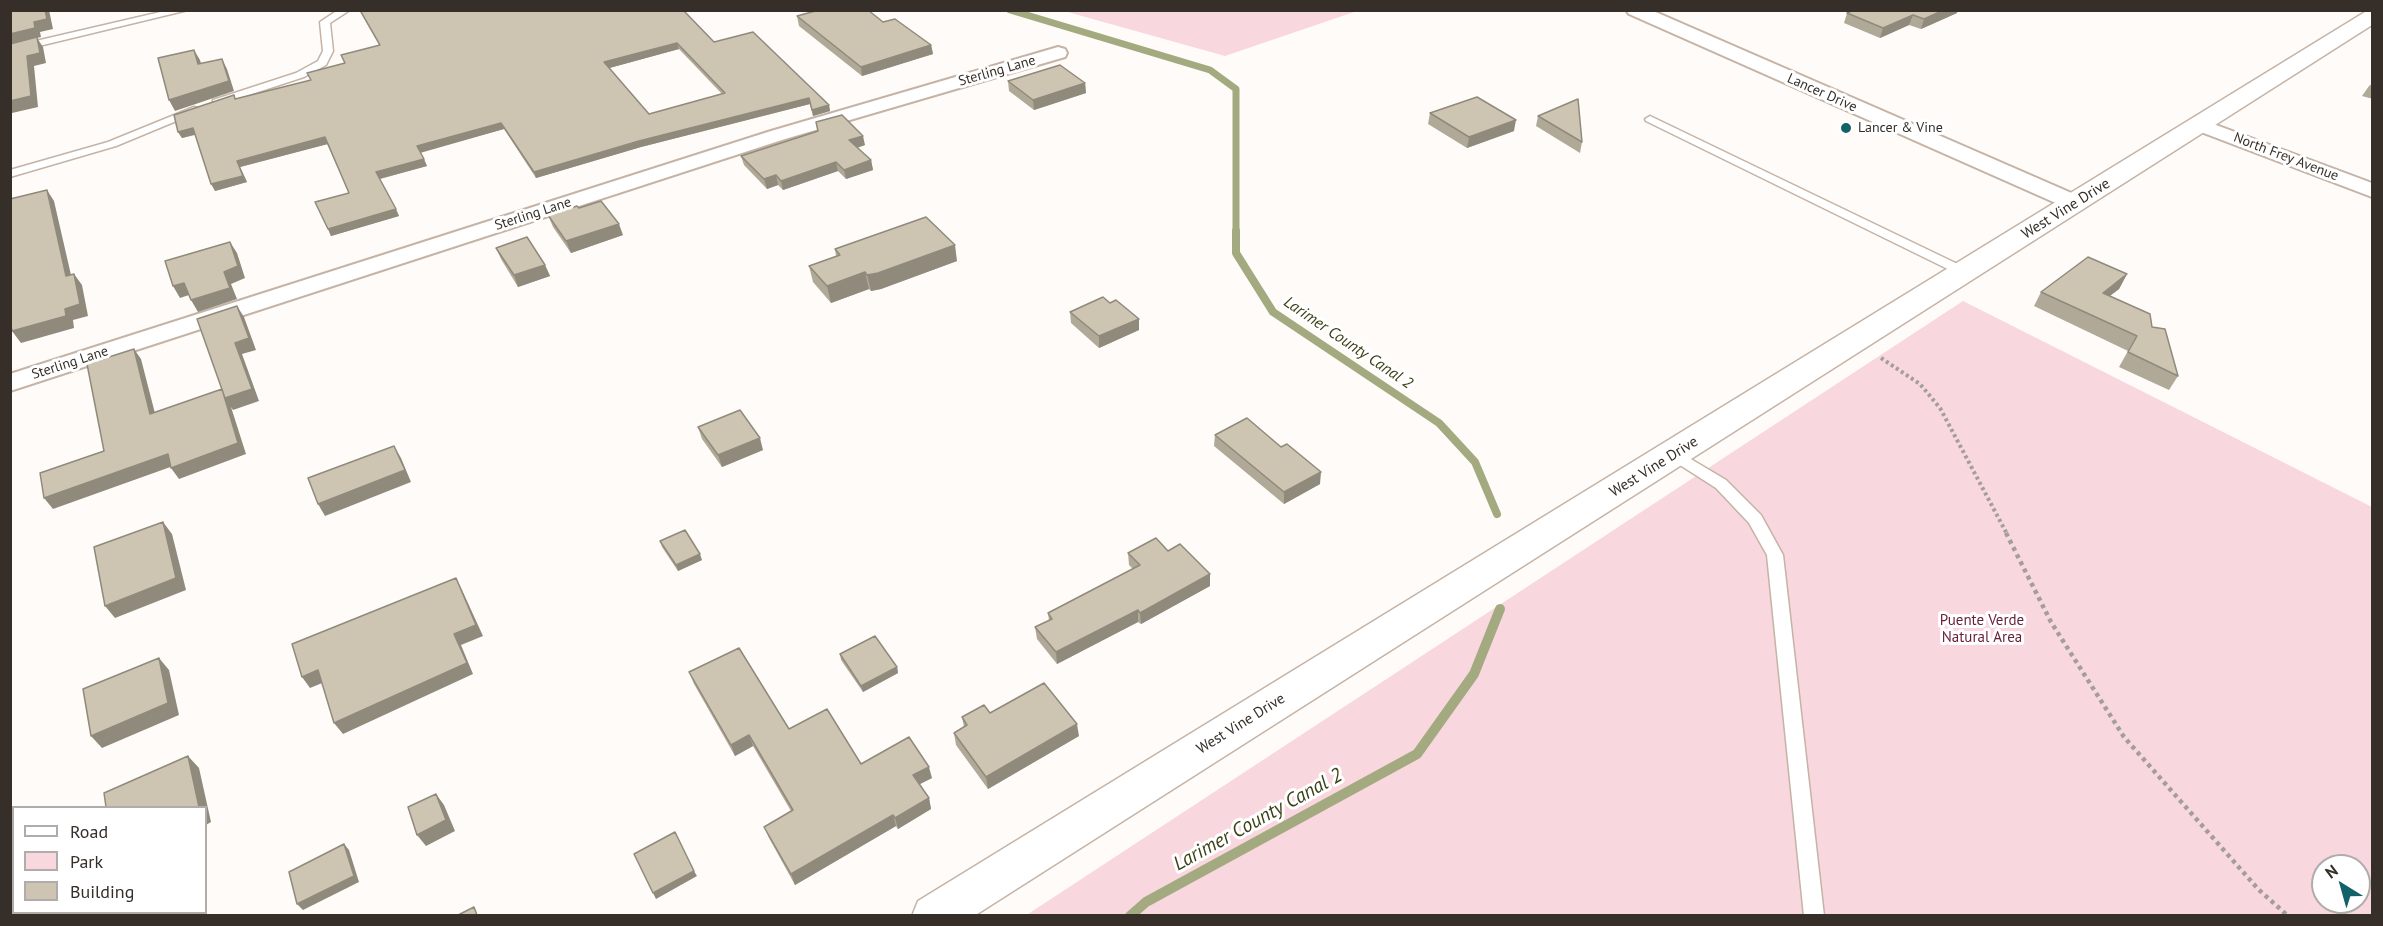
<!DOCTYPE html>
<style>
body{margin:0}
#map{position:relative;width:2383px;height:926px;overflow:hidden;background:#fffbf8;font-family:"PT Sans",sans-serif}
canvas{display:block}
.frame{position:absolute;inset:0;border:12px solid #362f29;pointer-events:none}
.legend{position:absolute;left:12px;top:806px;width:195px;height:108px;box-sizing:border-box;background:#fff;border:2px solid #afaca9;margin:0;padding:8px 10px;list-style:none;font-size:18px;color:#362f29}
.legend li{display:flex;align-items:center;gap:12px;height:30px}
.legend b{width:30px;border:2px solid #afaca9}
.north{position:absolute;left:2311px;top:854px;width:60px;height:60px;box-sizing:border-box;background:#fff;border:2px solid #afaca9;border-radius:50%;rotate:323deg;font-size:16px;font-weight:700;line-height:24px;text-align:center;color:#362f29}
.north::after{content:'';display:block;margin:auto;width:21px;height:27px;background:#126268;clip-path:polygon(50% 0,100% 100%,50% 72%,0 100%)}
</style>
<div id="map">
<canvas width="2383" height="926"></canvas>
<div class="frame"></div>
<ul class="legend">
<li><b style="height:8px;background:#fff"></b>Road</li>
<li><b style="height:16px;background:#f9d7df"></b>Park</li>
<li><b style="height:16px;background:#cdc5b1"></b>Building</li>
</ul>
<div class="north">N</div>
</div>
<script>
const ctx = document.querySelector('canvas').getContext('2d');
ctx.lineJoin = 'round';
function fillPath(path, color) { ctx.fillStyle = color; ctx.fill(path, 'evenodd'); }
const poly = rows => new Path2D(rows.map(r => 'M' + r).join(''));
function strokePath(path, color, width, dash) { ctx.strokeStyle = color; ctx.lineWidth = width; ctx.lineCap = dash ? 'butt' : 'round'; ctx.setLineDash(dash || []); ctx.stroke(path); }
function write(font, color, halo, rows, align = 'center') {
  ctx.font = font + ' "PT Sans",sans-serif'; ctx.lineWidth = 6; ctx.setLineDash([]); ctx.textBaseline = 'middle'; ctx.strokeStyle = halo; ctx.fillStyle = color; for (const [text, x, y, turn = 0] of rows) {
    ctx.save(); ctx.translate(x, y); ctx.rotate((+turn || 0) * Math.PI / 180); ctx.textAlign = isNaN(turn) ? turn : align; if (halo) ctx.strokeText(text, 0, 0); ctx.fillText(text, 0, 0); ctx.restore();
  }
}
const green = poly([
 [1064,11,1357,11,1225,56],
 [1963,301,2372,507,2372,915,1025,916],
 [2323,866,2359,866,2359,902,2323,902]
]);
const streamFar2 = poly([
 [1010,10,1210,70,1236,89,1236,232]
]);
const streamFar1 = poly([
 [1236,231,1236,253,1273,312,1439,423,1475,462,1497,514]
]);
const stream = poly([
 [1130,916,1146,902,1417,754,1474,674,1500,609]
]);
const pathFar1 = poly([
 [1881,358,1920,384,1940,408,2007,534]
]);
const path = poly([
 [2006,533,2051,622,2124,737,2258,889,2288,916]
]);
const lane = poly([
 [169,10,188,10,10,53,10,47,169,10],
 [338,10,350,10,330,23,333,51,326,65,304,77,221,104,213,104,213,100,296,73,318,61,323,51,320,22,338,10],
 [194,107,198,108,198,112,116,146,10,177,10,170,108,142,194,107],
 [1650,116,1970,270,1972,273,1966,277,1962,276,1646,121,1645,119,1650,116],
 [1674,449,1726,480,1761,515,1783,555,1824,916,1804,916,1767,555,1749,523,1716,488,1669,458,1667,454,1674,449]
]);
const street = poly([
 [1626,10,1651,10,2083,198,2086,203,2083,208,2075,210,2067,208,1629,14,1626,10],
 [1058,47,1065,49,1067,53,1065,57,785,139,10,391,10,374,771,131,1058,47],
 [2200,119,2372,183,2372,197,2193,129,2190,125,2193,121,2200,119]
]);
const secondary = poly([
 [2372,10,2372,25,974,916,912,916,918,901,2365,12,2372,10]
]);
const wall = poly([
 [359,10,683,10,714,42,829,105,830,111,813,116,810,104,641,147,536,178,504,129,420,152,427,166,380,179,399,216,331,236,328,229,349,193,327,144,240,167,247,182,215,191,195,135,182,138,178,132,236,99,311,80,379,45],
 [679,49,722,94,649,114,609,68],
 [1847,13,1957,13,1921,29,1909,25,1880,38,1844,23],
 [797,16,883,22,931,45,933,54,862,76,799,26],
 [1008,81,1085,83,1086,93,1034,110,1009,91],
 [2373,83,2373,99,2362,96,2369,86],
 [1430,113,1514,131,1467,148,1428,124],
 [1538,116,1582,142,1580,153,1536,126],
 [816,122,865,145,857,148,871,160,873,170,846,179,838,171,783,190,778,185,767,189,744,165,741,156,818,131],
 [548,215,623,235,571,253,553,227],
 [496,248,545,265,550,276,518,287,501,259],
 [835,249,957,261,881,289,871,291,869,289,831,303,813,282,809,266,836,256],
 [2127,274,2119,289,2110,296,2152,327,2178,376,2169,390,2119,367,2128,351,2034,306,2041,292],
 [1070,312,1139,319,1139,330,1099,348,1071,323],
 [698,427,763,450,722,467,702,439],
 [1215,435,1320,484,1284,504,1214,446],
 [660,541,702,560,678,571,662,547],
 [1168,551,1210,574,1210,586,1141,624,1138,622,1057,664,1037,639,1035,627,1049,621,1048,613,1133,569,1129,565,1128,553],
 [840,654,897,667,898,673,863,692,841,660],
 [689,672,789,729,861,764,932,778,920,784,929,798,931,809,898,829,896,826,795,885,769,838,764,827,791,811,753,746,735,756,694,684],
 [962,717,1079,736,988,789,956,745,954,733,964,727]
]);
const shadedWall = poly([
 [45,10,49,10,53,29,40,32,41,37,37,38,43,47,46,63,34,66,38,107,12,113,10,111,10,34,34,22],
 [1944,10,1958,10,1957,13,1921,29,1924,19],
 [1913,15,1909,25,1880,38,1883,28],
 [677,43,679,49,606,69,604,62],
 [931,45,933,54,862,76,861,67],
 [194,50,200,60,204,74,198,64],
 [222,59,227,69,234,91,175,111,169,100],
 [1085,83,1086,93,1034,110,1033,100],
 [809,98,810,104,641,147,536,178,534,172,639,141],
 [829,105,830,111,813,116,812,110],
 [1516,120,1514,131,1467,148,1469,137],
 [501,123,504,129,420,153,417,146],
 [193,128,197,134,182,138,178,132],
 [863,136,865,145,850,150,849,140],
 [325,137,328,144,240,167,247,182,215,191,211,184,237,161],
 [424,159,427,166,379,179,376,172],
 [871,160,873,170,846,179,844,170],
 [836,162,838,171,783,190,781,181],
 [776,175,778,185,767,189,764,179],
 [47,190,54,201,74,288,66,276],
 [396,209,399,216,331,236,328,229],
 [619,224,623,235,571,253,566,241],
 [230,242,237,253,245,278,231,284,237,299,198,312,191,300,224,272],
 [955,245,957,261,881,289,871,291,867,275],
 [545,265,550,276,518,287,514,275],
 [865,272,869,289,831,303,827,286],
 [74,274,82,285,88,316,73,320,74,328,21,343,12,331,65,309],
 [2127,274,2119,289,2095,307,2103,293],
 [184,283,192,294,180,298,173,286],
 [237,306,244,317,256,350,242,354,259,401,233,410,231,407,246,454,179,479,171,468,222,389],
 [1139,319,1139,330,1099,348,1099,336],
 [134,349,141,359,158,425,150,414],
 [760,438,763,450,722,467,718,455],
 [394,446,401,458,411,482,325,516,318,504],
 [168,454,176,465,53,509,44,498],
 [1321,472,1320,484,1284,504,1284,492],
 [163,522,172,534,186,590,115,618,105,606],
 [700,554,702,560,678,571,676,565],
 [1210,574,1210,586,1141,624,1140,613],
 [456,578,462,590,483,636,461,645,473,674,343,734,334,723],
 [1138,610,1138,622,1057,664,1056,652],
 [159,658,169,670,179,715,102,748,91,736],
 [897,667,898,673,863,692,861,686],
 [318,670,327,681,310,688,302,677],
 [1077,724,1079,736,988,789,986,777],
 [749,735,753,746,735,756,731,745],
 [188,756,199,768,211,822,206,825,206,807,199,807],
 [929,767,932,778,916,786,913,775],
 [436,794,444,805,455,831,426,846,417,835],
 [929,798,931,809,898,829,895,818],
 [893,815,896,826,795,885,791,874],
 [344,844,349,850,359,882,303,910,297,904],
 [694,871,697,876,656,899,653,893]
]);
const building = poly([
 [10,10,45,10,47,19,34,22,35,28,10,34,10,10],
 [360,10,683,10,714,42,753,32,829,105,812,110,809,98,639,141,534,172,501,123,417,146,424,159,376,172,396,209,328,229,315,202,349,193,325,137,237,161,243,176,211,184,193,128,178,132,174,115,234,95,235,99,311,80,307,73,345,63,341,55,380,45,360,10],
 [677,43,725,93,649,114,604,62,677,43],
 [819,10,868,10,883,22,895,19,931,45,861,67,797,16,819,10],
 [1854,10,1944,10,1924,19,1913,15,1883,28,1847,13,1854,10],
 [37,37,40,53,27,56,31,96,10,101,10,44,37,37],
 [194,50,198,64,222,59,229,81,169,100,158,58,194,50],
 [1060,65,1085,83,1033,100,1008,81,1060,65],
 [1477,97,1516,120,1469,137,1430,113,1477,97],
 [1578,99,1582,142,1538,116,1578,99],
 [842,115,863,136,849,140,871,160,844,170,836,162,781,181,776,175,764,179,741,156,818,131,816,122,842,115],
 [47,190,66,276,74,274,80,304,65,309,66,316,12,331,10,322,10,199,47,190],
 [601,201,619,224,566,241,548,215,577,206,579,208,601,201],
 [926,217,955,245,878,273,867,275,865,272,827,286,809,266,840,255,835,249,926,217],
 [527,237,545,265,514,275,496,248,527,237],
 [230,242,238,266,224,272,230,288,191,300,184,283,173,286,165,261,230,242],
 [2088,257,2127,274,2103,293,2150,314,2152,327,2165,329,2178,376,2128,352,2137,336,2041,292,2088,257],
 [1103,297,1110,303,1116,300,1139,319,1099,336,1070,312,1103,297],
 [237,306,249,338,235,343,252,389,225,398,197,319,237,306],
 [134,349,150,414,222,389,238,443,171,468,168,454,44,498,40,473,104,451,87,364,134,349],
 [740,410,760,438,718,455,698,427,740,410],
 [1247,418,1281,447,1287,444,1321,472,1284,492,1215,435,1247,418],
 [394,446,405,470,318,504,308,478,394,446],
 [163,522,176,578,105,606,94,547,163,522],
 [685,530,700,554,676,565,660,541,685,530],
 [1156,538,1168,551,1180,544,1210,574,1140,613,1138,610,1056,652,1035,627,1052,619,1048,613,1140,565,1128,553,1156,538],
 [456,578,476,625,454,634,467,663,334,723,318,670,302,677,292,644,456,578],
 [875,636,897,667,861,686,840,654,875,636],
 [739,648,789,729,827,709,861,764,909,737,929,767,913,775,929,798,895,818,893,815,791,874,764,827,793,810,749,735,731,745,689,672,739,648],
 [159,658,168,703,91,736,83,689,159,658],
 [1044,683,1077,724,986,777,954,733,967,725,962,717,984,705,990,713,1044,683],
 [188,756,199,807,106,807,104,793,188,756],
 [436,794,446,820,417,835,408,807,436,794],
 [675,832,694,871,653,893,634,854,675,832],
 [344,844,354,876,297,904,289,872,344,844],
 [474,907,477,915,458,915,474,907]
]);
const markers = [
 [1846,128,6,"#126268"]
];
const farStreetnames = [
 ["Sterling Lane",997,71,-16],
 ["Lancer Drive",1822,93,24],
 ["North Frey Avenue",2286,157,21],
 ["Sterling Lane",533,214,-18],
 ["Sterling Lane",70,363,-18]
];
const farPoinames = [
 ["Lancer & Vine",1858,128]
];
const streetNames = [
 ["West Vine Drive",2066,209,-32],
 ["West Vine Drive",1654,467,-32],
 ["West Vine Drive",1241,724,-32]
];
const parkNames = [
 ["Puente Verde",1982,621],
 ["Natural Area",1982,638]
];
const waterNames = [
 ["Larimer County Canal 2",1348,343,34]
];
const nearWaternames = [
 ["Larimer County Canal 2",1258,820,-29]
];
fillPath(green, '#f9d7df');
strokePath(streamFar2, '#a4aa7f', 7);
strokePath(streamFar1, '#a4aa7f', 8);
strokePath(stream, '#a4aa7f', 10);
strokePath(lane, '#c5b3a5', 3);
strokePath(street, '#c5b3a5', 4);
strokePath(secondary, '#c5b3a5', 3);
strokePath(pathFar1, '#a49e9a', 4, [3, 3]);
strokePath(path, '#a49e9a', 4.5, [4, 4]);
fillPath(lane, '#fff');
fillPath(street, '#fff');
fillPath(secondary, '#fff');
fillPath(wall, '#b0a998');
fillPath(shadedWall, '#908a7c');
fillPath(building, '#cdc5b1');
strokePath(building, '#908a7c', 1.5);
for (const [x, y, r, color] of markers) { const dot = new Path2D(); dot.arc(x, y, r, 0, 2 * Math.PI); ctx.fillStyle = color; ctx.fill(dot); strokePath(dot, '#fff', 2); }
write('14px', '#362f29', '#fff', farStreetnames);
write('14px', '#362f29', '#fff', farPoinames, 'left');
write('15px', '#362f29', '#fff', streetNames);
write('15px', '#661e39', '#fff', parkNames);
write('italic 16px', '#3a4015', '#fff', waterNames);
write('italic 20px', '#3a4015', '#fff', nearWaternames);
</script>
